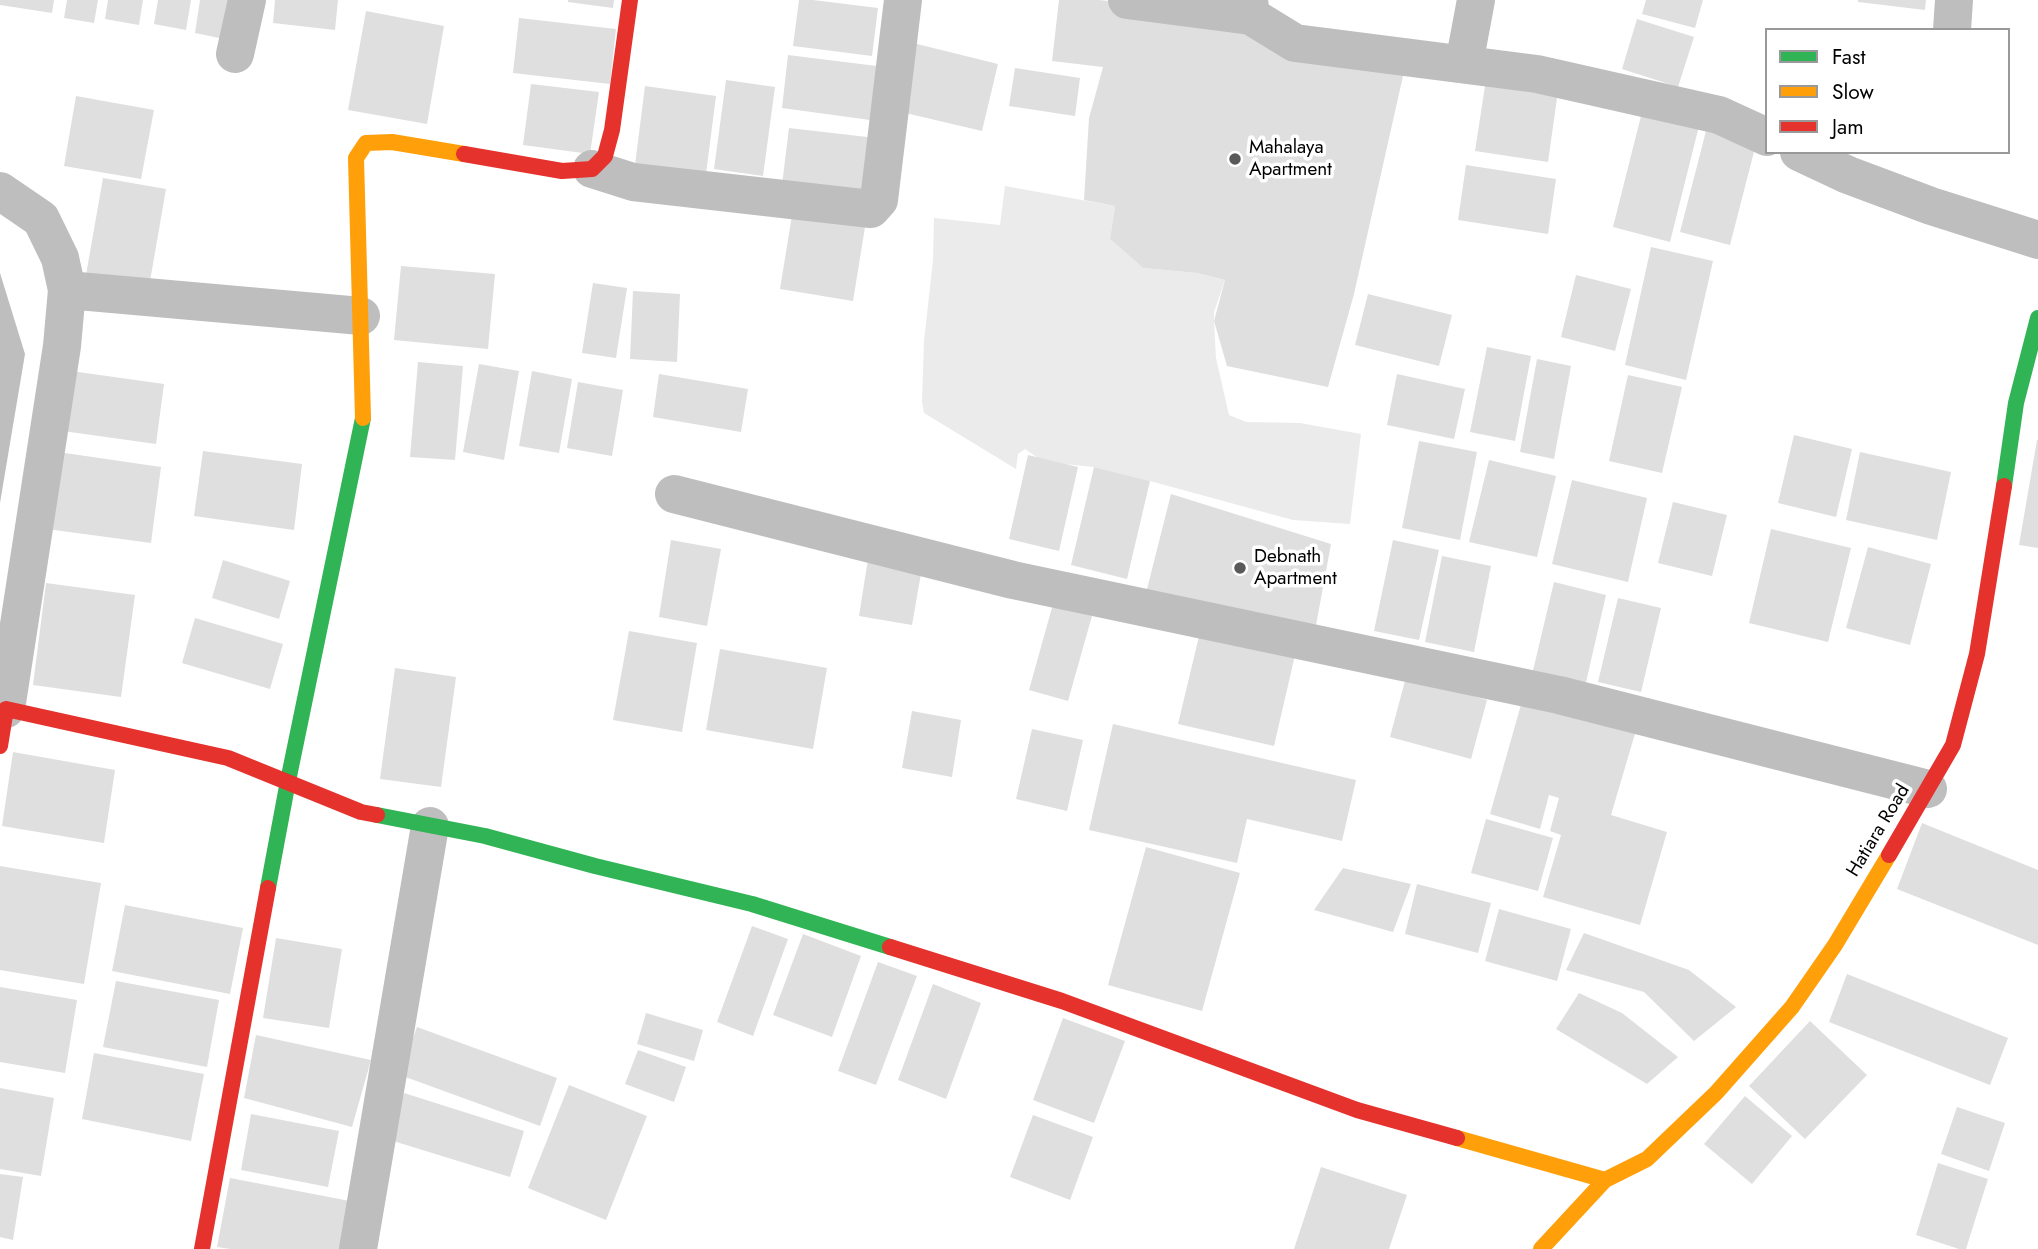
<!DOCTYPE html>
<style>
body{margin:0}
#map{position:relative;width:2038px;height:1249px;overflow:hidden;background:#fff;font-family:Jost,sans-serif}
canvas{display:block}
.legend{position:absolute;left:1765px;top:28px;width:245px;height:126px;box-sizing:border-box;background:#fff;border:2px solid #999;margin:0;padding:9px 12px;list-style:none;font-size:21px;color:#000}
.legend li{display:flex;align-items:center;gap:14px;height:35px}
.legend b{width:35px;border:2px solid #999}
</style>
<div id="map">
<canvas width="2038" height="1249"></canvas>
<ul class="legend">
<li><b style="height:9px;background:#30b455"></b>Fast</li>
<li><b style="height:9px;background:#ff9f0a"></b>Slow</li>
<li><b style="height:9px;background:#e5322d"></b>Jam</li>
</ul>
</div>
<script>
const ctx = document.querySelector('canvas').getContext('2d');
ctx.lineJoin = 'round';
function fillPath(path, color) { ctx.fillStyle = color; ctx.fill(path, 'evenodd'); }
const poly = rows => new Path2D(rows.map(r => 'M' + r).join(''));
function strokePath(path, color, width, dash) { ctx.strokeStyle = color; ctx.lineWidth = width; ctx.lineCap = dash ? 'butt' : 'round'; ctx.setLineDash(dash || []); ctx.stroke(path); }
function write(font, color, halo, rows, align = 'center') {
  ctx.font = font + ' Jost,sans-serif'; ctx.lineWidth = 7; ctx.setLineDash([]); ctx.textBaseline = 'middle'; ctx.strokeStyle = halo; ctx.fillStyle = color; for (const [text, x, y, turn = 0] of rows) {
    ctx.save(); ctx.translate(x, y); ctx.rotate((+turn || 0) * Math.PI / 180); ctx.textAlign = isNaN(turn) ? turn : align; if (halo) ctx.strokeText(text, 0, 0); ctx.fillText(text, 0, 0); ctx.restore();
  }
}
const green = poly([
 [1005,186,1115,206,1110,239,1143,268,1197,273,1225,280,1214,312,1214,321,1216,358,1229,415,1246,422,1300,423,1361,434,1350,524,1293,520,1150,481,1094,467,1064,464,1038,458,1025,449,1018,454,1016,469,924,413,922,402,924,341,933,260,934,218,1000,225]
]);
const water = poly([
 [0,273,25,354,0,503]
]);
const building = poly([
 [0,0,54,0,52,13,0,5],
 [67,0,98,0,94,23,64,18],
 [108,0,143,0,139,25,105,19],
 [158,0,191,0,186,30,154,24],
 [200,0,236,0,229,40,195,33],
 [275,0,338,0,335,30,273,23],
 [568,0,614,0,613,8,568,2],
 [799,0,813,0,878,8,872,56,793,46],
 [1059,0,1099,0,1251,16,1403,76,1354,294,1328,387,1227,366,1214,321,1225,280,1197,273,1143,268,1110,239,1115,206,1084,200,1089,118,1103,67,1052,61],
 [1646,0,1703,0,1695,28,1642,14],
 [1858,0,1926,0,1925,10,1858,2],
 [366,11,444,26,427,124,348,110],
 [519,18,616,29,610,84,513,73],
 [1637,19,1694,37,1678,87,1622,69],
 [913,43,998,64,982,131,897,111],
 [788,55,877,66,870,120,782,108],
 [1015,68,1080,78,1075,116,1009,106],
 [1487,73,1559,84,1548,162,1475,151],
 [726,80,775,87,763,176,714,169],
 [531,84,599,92,590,154,523,145],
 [645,86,716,96,706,174,635,165],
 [76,96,154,110,141,179,64,166],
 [1642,112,1699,126,1670,242,1613,227],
 [789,128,876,138,869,195,782,185],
 [1706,131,1756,144,1730,245,1680,232],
 [1466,165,1556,179,1548,234,1458,220],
 [103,178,166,189,149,287,86,275],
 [793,209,866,221,853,301,780,289],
 [1651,247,1713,261,1686,380,1625,365],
 [401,266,495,274,488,349,394,340],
 [1576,275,1631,289,1615,351,1561,337],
 [593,283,627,288,616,358,582,353],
 [633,291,680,294,677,362,630,359],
 [1368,294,1452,315,1439,366,1355,345],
 [1487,347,1531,356,1515,441,1470,432],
 [1537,359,1571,366,1554,459,1520,452],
 [418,362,463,366,455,460,410,457],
 [479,364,519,371,504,460,463,452],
 [71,371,164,384,156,444,63,431],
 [532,371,572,379,559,453,519,446],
 [659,374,748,389,741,432,653,417],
 [1397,374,1465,389,1454,439,1387,425],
 [1628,375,1682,387,1662,473,1609,461],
 [578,382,623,390,612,456,567,448],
 [1794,435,1852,449,1836,517,1778,503],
 [2037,440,2038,440,2038,548,2019,545],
 [1419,441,1477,452,1460,540,1402,528],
 [203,451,302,464,294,530,194,516],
 [58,452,161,467,151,543,47,529],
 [1860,452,1951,472,1937,540,1846,520],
 [1028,455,1078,467,1059,551,1009,539],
 [1489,460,1556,476,1537,557,1469,542],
 [1094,467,1150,481,1127,579,1071,565],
 [1572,480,1647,498,1628,582,1552,564],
 [1171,494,1331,544,1314,636,1146,593],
 [1673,502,1727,515,1712,576,1658,563],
 [1771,529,1851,548,1828,642,1749,623],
 [671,540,721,549,707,626,659,617],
 [1393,540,1439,550,1419,640,1374,631],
 [1868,547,1931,564,1910,645,1846,628],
 [1442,556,1491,566,1474,652,1425,642],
 [868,559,922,568,912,625,859,616],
 [223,560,290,581,279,619,212,598],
 [1554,582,1606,595,1584,691,1531,679],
 [46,583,135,595,121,697,33,685],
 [1618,598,1661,608,1641,692,1598,682],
 [1053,604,1092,616,1068,701,1029,690],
 [195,618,283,644,270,689,182,663],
 [629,631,697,643,682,732,613,720],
 [1200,632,1295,655,1274,746,1178,724],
 [720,649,827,668,813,749,706,730],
 [395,668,456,677,441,787,380,779],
 [1406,677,1487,700,1471,759,1390,737],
 [1524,694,1637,727,1611,815,1667,832,1640,925,1543,897,1561,835,1550,831,1559,798,1549,795,1540,829,1490,814],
 [912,711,961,720,952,777,902,768],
 [1113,724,1356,780,1342,841,1247,819,1237,863,1089,830],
 [1032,729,1083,740,1067,811,1016,799],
 [13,752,115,770,104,843,2,826],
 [1486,819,1553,838,1538,891,1471,873],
 [1922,823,2038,870,2038,945,1897,889],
 [1146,847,1240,873,1202,1011,1108,985],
 [0,866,101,883,84,984,0,970],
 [1343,868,1411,884,1393,932,1314,910],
 [1417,884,1491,903,1478,953,1405,934],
 [125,905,243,928,230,994,112,971],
 [1499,909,1571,929,1557,981,1485,961],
 [752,926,788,939,753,1036,717,1022],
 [1584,933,1689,970,1736,1007,1694,1041,1644,992,1566,970],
 [803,934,861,956,832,1037,773,1015],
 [276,938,342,949,329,1028,263,1018],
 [878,962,917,976,876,1085,838,1071],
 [1847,974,2008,1038,1990,1085,1829,1022],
 [116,981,219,1000,207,1067,103,1047],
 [933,984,981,1003,946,1099,898,1080],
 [0,987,77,1000,65,1073,0,1062],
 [1579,993,1622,1013,1678,1057,1647,1084,1556,1029],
 [646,1013,703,1030,694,1061,637,1044],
 [1063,1018,1125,1041,1094,1123,1033,1100],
 [1810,1021,1867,1075,1805,1139,1749,1086],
 [417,1027,557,1078,540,1126,400,1075],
 [256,1035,371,1060,352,1127,244,1098],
 [638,1050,686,1067,674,1102,625,1084],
 [94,1053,204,1074,191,1141,82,1119],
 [569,1085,647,1116,606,1220,528,1188],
 [0,1088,54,1098,41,1176,0,1169],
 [404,1093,524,1131,510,1177,390,1140],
 [1745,1096,1792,1136,1752,1184,1704,1144],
 [1957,1107,2005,1123,1989,1171,1941,1154],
 [251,1114,339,1131,328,1187,241,1170],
 [1033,1115,1093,1137,1070,1200,1010,1177],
 [1938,1163,1988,1179,1966,1249,1959,1249,1916,1235],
 [1321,1167,1407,1195,1389,1249,1294,1249],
 [0,1174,23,1177,13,1240,0,1237],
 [230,1178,355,1202,346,1249,230,1249,217,1247]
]);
const street = poly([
 [1127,0,1251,16],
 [1249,0,1251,16,1295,43,1537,74,1719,115,1767,137],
 [1952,30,1954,0],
 [235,54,247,0],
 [1464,64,1476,0],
 [1799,152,1848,175,1931,206,2038,240],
 [592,169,633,182,871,209,879,200,903,0],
 [0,191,41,219,60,258,67,290,62,346,6,709],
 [67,290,361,316],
 [674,494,1013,580,1559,695,1928,789],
 [358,1249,430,826]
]);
const fast = poly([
 [2004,486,2016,403,2038,318],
 [377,815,485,836,595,866,752,904,890,947],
 [268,888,288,781,363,418]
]);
const slow = poly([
 [363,418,356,158,366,143,392,142,464,154],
 [1457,1138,1605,1180],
 [1541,1249,1605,1180,1647,1159,1716,1093,1792,1007,1835,945,1889,855]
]);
const jam = poly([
 [464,154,562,171,592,169,605,156,612,130,630,0],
 [0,746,6,709,228,758,361,812,377,815],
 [1889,855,1953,745,1977,654,2004,486],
 [890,947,1062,1001,1357,1110,1457,1138],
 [202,1249,268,888]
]);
const markers = [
 [1235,159,7,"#595959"],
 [1240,568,7,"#595959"]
];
const poiNames = [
 ["Mahalaya",1249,148],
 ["Apartment",1249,170],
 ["Debnath",1254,557],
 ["Apartment",1254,579]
];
const streetNames = [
 ["Hatiara Road",1879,831,-59]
];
fillPath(green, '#ebebeb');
fillPath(water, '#bebebe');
fillPath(building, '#dfdfdf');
strokePath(street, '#bebebe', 38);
strokePath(fast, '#30b455', 16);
strokePath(slow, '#ff9f0a', 16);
strokePath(jam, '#e5322d', 16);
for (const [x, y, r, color] of markers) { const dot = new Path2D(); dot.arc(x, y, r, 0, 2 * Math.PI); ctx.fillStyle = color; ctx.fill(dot); strokePath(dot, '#fff', 2.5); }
write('19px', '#000', '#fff', poiNames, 'left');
write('19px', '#000', '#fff', streetNames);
</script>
